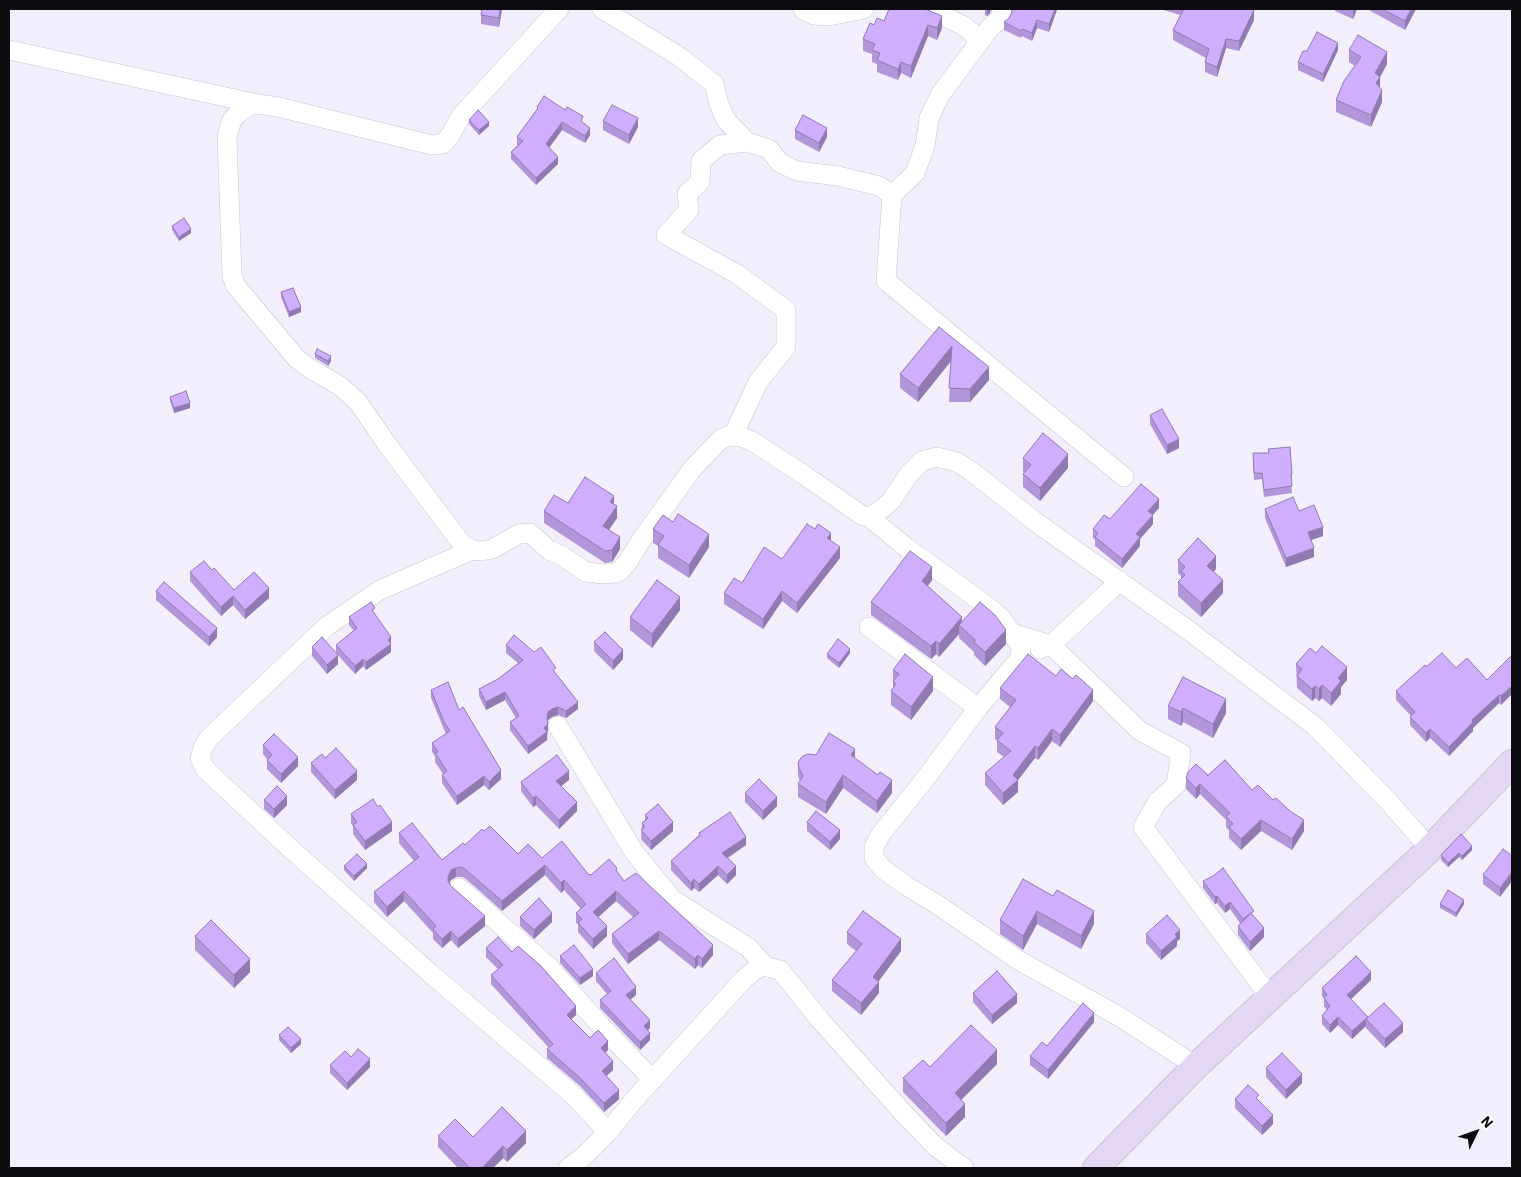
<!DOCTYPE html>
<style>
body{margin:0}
#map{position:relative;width:1521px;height:1177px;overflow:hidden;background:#f3eefb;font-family:"IBM Plex Sans",sans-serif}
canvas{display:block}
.frame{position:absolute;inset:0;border:10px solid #0c0b0f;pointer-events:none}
.north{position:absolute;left:1451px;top:1107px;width:50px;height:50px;-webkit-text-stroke:4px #fff;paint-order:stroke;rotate:48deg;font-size:14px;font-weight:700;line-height:20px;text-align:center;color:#0c0b0f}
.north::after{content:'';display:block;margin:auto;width:18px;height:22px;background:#0c0b0f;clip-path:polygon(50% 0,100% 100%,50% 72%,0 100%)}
</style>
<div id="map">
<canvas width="1521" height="1177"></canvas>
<div class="frame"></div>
<div class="north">N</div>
</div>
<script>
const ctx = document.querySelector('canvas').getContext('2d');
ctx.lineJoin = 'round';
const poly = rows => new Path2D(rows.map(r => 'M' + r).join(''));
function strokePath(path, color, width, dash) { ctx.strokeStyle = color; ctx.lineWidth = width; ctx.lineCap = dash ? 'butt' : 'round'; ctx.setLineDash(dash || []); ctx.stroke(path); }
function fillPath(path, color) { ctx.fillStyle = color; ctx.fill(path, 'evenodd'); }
const street = poly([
 [559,9,461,116,451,134,443,144,432,145,278,107,258,104,249,106,237,114,232,120,229,129,227,139,232,275,235,285,297,359,309,368,340,386,358,402,386,443,462,544,472,550,481,551,492,549,519,534,530,533,549,550,562,556,586,572,603,574,616,573,621,570,629,560,642,539,693,468,721,439,729,436,741,437,752,441,804,475,863,516,869,517,882,509,891,501,909,474,922,461,937,457,957,462,971,471,1037,523,1188,630,1316,727,1389,802,1430,849],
 [602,9,680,57,714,84,719,104,726,120,747,142,769,149,780,163,797,171,838,176,879,186,892,195,915,173,925,146,929,118,940,95,989,29,1001,18,1002,9],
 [803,9,805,11,814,15,829,16,864,9],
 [929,9,964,26,980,40],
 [9,50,258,104],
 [892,195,886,281,1124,477],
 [733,436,758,382,786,347,786,310,737,274,666,235,689,210,687,194,700,182,701,161,720,145,747,142],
 [869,517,907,548,986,605,1002,619,1021,646,1020,658,978,708,922,783,881,834,874,847,874,858,883,869,905,885,938,905,1018,960,1120,1017,1196,1066],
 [472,550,380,590,327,626,209,738,203,748,200,758,205,769,292,850,431,974,573,1095,608,1132],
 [869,627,978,708],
 [1012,633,1051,645,1140,731,1181,753,1176,785,1158,801,1143,827,1270,997],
 [1040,649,1051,645,1120,581],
 [558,726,634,852,672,899,749,948,765,966],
 [459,888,549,967,601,1026,653,1080],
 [568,1168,582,1158,608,1132,634,1100,744,979,755,970,763,966,780,970,821,1021,906,1116,936,1147,964,1168]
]);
const secondary = poly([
 [1096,1168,1196,1066,1430,849,1512,763]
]);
const wall = poly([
 [502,9,499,27,481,24,481,15],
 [889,9,942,28,937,40,928,36,911,78,901,73,898,80,877,72,877,64,872,62,872,54,863,51,863,39,874,25,884,21],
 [985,9,991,9,990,13,987,16,985,15],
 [1057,9,1049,32,1037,28,1032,41,1022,36,1021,38,1004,30,1004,22,1009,18,1012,12],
 [1160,9,1255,9,1254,10,1254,20,1239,51,1226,48,1217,77,1205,72,1205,62,1206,58,1173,40,1173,30,1180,15],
 [1335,9,1357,9,1353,19,1335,11],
 [1367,9,1416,9,1405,30],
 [1338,50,1323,82,1298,70,1298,62],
 [1349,50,1387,64,1380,77,1380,88,1382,102,1371,127,1336,112,1336,100,1355,66,1349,62],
 [537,107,583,123,590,135,585,143,562,130,549,148,558,164,536,185,511,159,511,152,518,145,517,145,517,137,537,109],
 [469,120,489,126,479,135,469,124],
 [603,121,638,127,629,144,603,130],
 [795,130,827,137,819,152,795,139],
 [172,226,191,233,179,241,172,230],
 [281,292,301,312,289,317,281,297],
 [939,327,989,380,970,402,949,402,951,361,918,402,900,388,900,374],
 [315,354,331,361,328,366,315,358],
 [170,397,190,408,174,413,170,401],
 [1150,415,1179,448,1167,454,1150,424],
 [1253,453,1292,474,1291,481,1292,493,1264,497,1262,479,1254,480],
 [1023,458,1068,468,1040,501,1023,487,1023,474,1024,473,1023,471],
 [568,503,614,504,617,518,609,530,620,549,612,562,605,563,544,523,544,511],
 [1159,508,1153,515,1153,524,1140,539,1140,546,1122,568,1095,546,1095,540,1093,538,1093,529,1110,519],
 [1265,509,1323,536,1311,540,1314,557,1286,567,1265,518],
 [673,522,709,547,689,578,658,558,658,546,653,543,653,529],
 [831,541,840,558,797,613,782,601,763,629,724,604,724,593,782,559],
 [1178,560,1216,569,1214,572,1223,593,1201,617,1178,596,1178,582,1181,579,1181,576,1178,573],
 [212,570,234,590,269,598,245,619,233,605,221,616,190,581,190,572],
 [932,580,927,586,962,621,1006,644,985,666,974,655,974,652,959,638,959,634,939,657,936,654,931,659,871,615,871,602],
 [156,591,217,637,209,646,156,600],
 [680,610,652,648,630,630,630,617],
 [375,615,391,637,391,652,366,670,363,666,355,674,336,653,336,645,354,631,349,625,349,617],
 [594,642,623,659,613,670,594,651],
 [506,645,556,674,578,709,566,718,558,715,552,717,548,720,548,732,547,733,547,740,528,754,510,730,510,722,516,718,505,700,486,710,479,696,479,689,498,679,518,663,506,653],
 [312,647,338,664,327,674,312,656],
 [850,653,839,668,827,658,827,654],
 [1511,656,1501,705,1499,703,1473,728,1473,731,1449,756,1430,738,1426,742,1410,725,1410,717,1411,716,1396,700,1396,691,1426,667,1456,668,1487,680],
 [1296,664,1347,680,1341,687,1341,694,1331,706,1322,698,1319,701,1315,698,1312,701,1297,688],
 [893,670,933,691,911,720,891,705,891,691,893,688],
 [1056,676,1093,701,1060,747,1052,741,1038,760,1035,758,1018,780,1018,792,1003,805,985,785,985,773,1004,757,997,752,997,741,995,739,995,727,1010,707,1000,699,1000,688],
 [431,690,459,710,501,779,489,790,484,785,457,805,442,783,442,775,443,774,435,762,435,756,432,752,432,743,446,734,431,698],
 [1168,706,1226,713,1213,738,1183,722,1181,726,1168,719],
 [263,745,298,766,281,783,267,769,267,759,263,754],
 [816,755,855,758,892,793,877,813,843,788,826,814,798,797,798,784,800,782,798,775,798,763],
 [325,758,357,780,335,799,311,772,311,763],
 [1208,775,1252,790,1304,831,1292,850,1261,831,1241,850,1229,838,1229,831,1226,827,1226,820,1200,794,1196,799,1186,789,1186,778],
 [569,780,561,786,577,811,559,829,536,805,533,807,521,791,521,782],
 [745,793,777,806,763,820,745,802],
 [264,800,287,805,274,818,264,809],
 [351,814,392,831,365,850,353,834,353,826,351,823],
 [645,815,673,831,651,850,641,839,642,823,645,820],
 [807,822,840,839,830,850,807,831],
 [484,831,518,854,542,858,588,874,591,875,617,872,624,881,713,955,702,968,698,965,695,969,659,940,628,964,612,943,612,934,633,917,616,901,598,917,607,936,593,949,578,932,578,924,576,923,576,913,581,909,564,890,561,893,545,875,502,911,466,879,462,877,456,877,451,880,449,883,451,886,485,926,458,948,451,940,442,948,433,939,433,933,404,901,387,917,374,902,374,892,414,861,399,843,399,833,442,860],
 [699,833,746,845,728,858,736,875,727,884,718,875,699,892,694,888,691,891,671,870,671,861,699,835],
 [1472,850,1462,860,1459,857,1448,867,1441,860,1441,855],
 [1512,856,1500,897,1483,884,1483,875],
 [344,866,367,868,354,881,344,870],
 [1203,881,1254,917,1264,937,1250,951,1238,935,1238,926,1240,923,1230,909,1225,913,1217,903,1215,904,1203,888],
 [1053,896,1094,924,1081,949,1037,924,1023,950,1000,934,1000,920],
 [1440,904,1464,904,1456,917,1440,908],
 [520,917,552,922,534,939,520,926],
 [847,932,901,951,878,982,879,993,861,1015,832,991,832,980,856,951,847,944],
 [1146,934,1180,939,1177,941,1177,946,1161,960,1146,943],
 [195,936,250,972,234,988,195,950],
 [486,948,512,952,576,1015,571,1019,590,1038,608,1050,605,1053,613,1070,606,1076,619,1099,604,1112,580,1086,547,1058,547,1049,549,1048,491,984,491,975,498,969,486,957],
 [560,956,593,976,580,985,560,963],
 [596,973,636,995,630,1000,650,1028,648,1030,650,1040,640,1050,600,1008,600,1000,607,994,596,981],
 [1371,980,1351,999,1368,1018,1403,1032,1385,1048,1366,1028,1366,1026,1352,1039,1338,1025,1330,1033,1322,1024,1322,1016,1327,1010,1324,1006,1324,999,1322,996,1322,988],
 [973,993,1017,1003,992,1024,973,1002],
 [1094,1022,1048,1079,1030,1065,1030,1056,1047,1046],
 [279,1035,301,1044,291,1053,279,1040],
 [997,1064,961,1100,965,1117,946,1136,903,1092,903,1078,930,1067],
 [330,1065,370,1067,347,1090,330,1073],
 [1266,1068,1302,1083,1286,1099,1266,1077],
 [1235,1099,1273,1124,1262,1135,1235,1108],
 [438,1136,526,1143,507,1162,503,1158,493,1168,458,1168,438,1147]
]);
const shadedWall = poly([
 [500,9,502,9,499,27,499,18],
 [987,9,991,9,990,13,987,16],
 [1055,9,1057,9,1057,10,1049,32,1049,24],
 [1354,9,1357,9,1353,19,1353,10],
 [1411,9,1416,9,1405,30,1405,21],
 [1254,10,1254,20,1239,51,1239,41],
 [942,16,942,28,937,40,937,28],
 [1037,20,1037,28,1032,41,1032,33],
 [928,25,928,36,911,78,911,66],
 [1226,39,1226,48,1217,77,1217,67],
 [1338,43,1338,50,1323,82,1323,74],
 [1387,52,1387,64,1378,81,1380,77,1380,89,1376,96,1375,73],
 [901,62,901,73,898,80,898,69],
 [1382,90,1382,102,1371,127,1371,115],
 [638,118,638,127,629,144,629,135],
 [489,122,489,126,479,135,479,130],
 [562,122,562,130,546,152,546,144],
 [590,128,590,135,585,143,585,136],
 [827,128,827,137,819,152,819,143],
 [558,157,558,164,536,185,536,178],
 [191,229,191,233,179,241,179,237],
 [301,307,301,312,289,317,289,312],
 [952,346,952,360,918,402,918,388],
 [331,356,331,361,328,366,328,361],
 [989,367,989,380,970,402,970,389],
 [190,403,190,408,174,413,174,408],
 [1179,439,1179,448,1167,454,1167,445],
 [1068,454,1068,468,1040,501,1040,488],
 [614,496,614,508,610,502],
 [1159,499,1159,508,1148,520,1148,511],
 [617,506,617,518,603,538,603,526],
 [1153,515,1153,524,1140,539,1140,546,1122,568,1122,559,1136,534],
 [1323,527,1323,536,1308,541,1308,532],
 [831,533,831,544,827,538],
 [709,534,709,547,689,578,689,565],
 [620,537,620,549,612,562,612,550],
 [840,547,840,558,797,613,797,603],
 [1314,548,1314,557,1286,567,1286,558],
 [1216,556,1216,569,1207,579,1207,566],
 [932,567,932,580,922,594,922,581],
 [1223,580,1223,593,1201,617,1201,603],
 [269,588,269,598,245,619,245,610],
 [782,591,782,601,763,629,763,619],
 [233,596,233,605,221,616,221,607],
 [680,597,680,610,652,648,652,634],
 [962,617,962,628,959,625,959,634,939,657,939,644],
 [217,628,217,637,209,646,209,637],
 [1006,630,1006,644,985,666,985,652],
 [391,637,391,652,366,670,366,662],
 [936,641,936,654,931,659,931,646],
 [850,649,850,653,839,668,839,663],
 [623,650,623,659,613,670,613,661],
 [338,655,338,664,327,674,327,665],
 [363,659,363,666,355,674,355,666],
 [1347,667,1347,680,1341,687,1341,694,1331,706,1331,693,1338,678],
 [933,677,933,691,911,720,911,707],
 [1322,685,1322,698,1319,701,1319,689],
 [1315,686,1315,698,1312,701,1312,689],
 [1512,686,1512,694,1501,705,1501,696],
 [1093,690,1093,701,1060,747,1060,735],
 [505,692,505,700,486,710,486,702],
 [1499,695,1499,703,1473,728,1473,731,1449,756,1449,747,1472,720],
 [1226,699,1226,713,1213,738,1213,724],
 [578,702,578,709,566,718,566,711],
 [558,707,558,715,552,717,548,720,547,726,548,724,547,740,528,754,528,746,544,728,548,712,552,709],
 [1183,708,1183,722,1181,726,1181,712],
 [1052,729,1052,741,1038,760,1038,748],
 [1430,729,1430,738,1426,742,1426,733],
 [1035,746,1035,758,1018,780,1018,792,1003,805,1003,793,1013,775],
 [855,749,855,761,851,755],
 [298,757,298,766,281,783,281,774],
 [501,770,501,779,489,790,489,782],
 [357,771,357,780,335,799,335,790],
 [569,771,569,780,556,790,556,781],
 [843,775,843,788,826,814,826,802],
 [484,776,484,785,457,805,457,796],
 [892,780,892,793,877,813,877,801],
 [1200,784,1200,794,1196,799,1196,788],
 [287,796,287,805,274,818,274,809],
 [536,796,536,805,533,807,533,798],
 [777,797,777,806,763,820,763,811],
 [577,802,577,811,559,829,559,820],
 [1261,820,1261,831,1241,850,1241,839],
 [1304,820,1304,831,1292,850,1292,839],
 [392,822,392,831,365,850,365,841],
 [673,822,673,831,651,850,651,841],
 [840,830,840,839,830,850,830,842],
 [746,837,746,845,722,861,722,853],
 [1472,846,1472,850,1462,860,1462,856],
 [1459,853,1459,857,1448,867,1448,863],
 [367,864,367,868,354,881,354,876],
 [545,865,545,875,502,911,502,901],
 [718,866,718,875,699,892,699,884],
 [736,866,736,875,727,884,727,875],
 [456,868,456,877,451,880,448,886,448,877,451,870],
 [1512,872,1512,881,1500,897,1500,888],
 [694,879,694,888,691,891,691,883],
 [564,880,564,890,561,893,561,883],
 [404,891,404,901,387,917,387,907],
 [616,891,616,901,593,922,593,912],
 [1217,896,1217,903,1215,904,1215,897],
 [1464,900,1464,904,1456,917,1456,913],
 [1230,902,1230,909,1225,913,1225,906],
 [1037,911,1037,924,1023,950,1023,936],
 [1094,911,1094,924,1081,949,1081,936],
 [552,913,552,922,534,939,534,930],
 [485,916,485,926,458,948,458,939],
 [607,926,607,936,593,949,593,939],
 [1264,928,1264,937,1250,951,1250,942],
 [1180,930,1180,939,1177,941,1177,946,1161,960,1161,951,1175,934],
 [451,931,451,940,442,948,442,939],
 [659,931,659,940,628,964,628,954],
 [901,939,901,951,875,986,879,982,879,993,861,1015,861,1003,873,977],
 [713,945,713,955,702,968,702,959],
 [698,955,698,965,695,969,695,959],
 [250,959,250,972,234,988,234,975],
 [593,969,593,976,580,985,580,978],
 [1371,972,1371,980,1347,1003,1347,995],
 [636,987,636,995,626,1003,626,995],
 [1017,994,1017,1003,992,1024,992,1015],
 [576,1006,576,1015,567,1023,567,1015],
 [1094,1013,1094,1022,1048,1079,1048,1070],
 [1338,1017,1338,1025,1330,1033,1330,1025],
 [1368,1017,1368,1021,1366,1019,1366,1026,1352,1039,1352,1031],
 [650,1020,650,1028,644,1034,644,1026],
 [1403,1023,1403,1032,1385,1048,1385,1039],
 [650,1033,650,1040,640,1050,640,1042],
 [301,1039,301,1044,291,1053,291,1048],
 [608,1041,608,1050,601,1057,601,1048],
 [997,1050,997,1064,955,1106,955,1093],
 [370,1059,370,1067,347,1090,347,1083],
 [613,1061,613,1070,602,1080,602,1071],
 [1302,1074,1302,1083,1286,1099,1286,1090],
 [619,1090,619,1099,604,1112,604,1103],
 [965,1104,965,1117,946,1136,946,1123],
 [1273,1115,1273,1124,1262,1135,1262,1126],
 [526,1131,526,1143,507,1162,507,1150],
 [503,1146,503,1158,493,1168,482,1168]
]);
const building = poly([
 [482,9,500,9,499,18,481,15,482,9],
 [889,9,925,9,942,16,937,28,928,25,911,66,901,62,898,69,877,60,880,53,872,50,875,44,863,39,870,23,874,25,877,18,884,21,889,9],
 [1012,9,1055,9,1049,24,1037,20,1032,33,1022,29,1021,31,1004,22,1009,18,1012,12,1012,9],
 [1184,9,1252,9,1254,10,1239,41,1226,39,1217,67,1205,62,1209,49,1173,30,1184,9],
 [1382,9,1411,9,1405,21,1382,9],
 [1317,32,1338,43,1323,74,1298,62,1303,51,1307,51,1317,32],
 [1358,35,1387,52,1375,73,1380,77,1376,83,1382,90,1371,115,1336,100,1344,81,1361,57,1349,50,1358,35],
 [544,96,565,110,567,107,583,116,581,121,590,128,585,136,562,122,546,144,558,157,536,178,511,152,523,141,517,137,538,108,537,107,544,96],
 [612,105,638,118,629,135,603,121,612,105],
 [478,110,489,122,479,130,469,120,478,110],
 [803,115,827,128,819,143,795,130,803,115],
 [184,218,191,229,179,237,172,226,184,218],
 [293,288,301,307,289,312,281,292,293,288],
 [939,327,989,367,970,389,949,388,952,346,918,388,900,374,939,327],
 [317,349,331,356,328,361,315,354,317,349],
 [186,391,190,403,174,408,170,397,186,391],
 [1162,409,1179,439,1167,445,1150,415,1162,409],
 [1043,433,1068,454,1040,488,1023,474,1031,465,1023,458,1043,433],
 [1290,447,1292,474,1291,474,1292,486,1264,490,1262,473,1254,473,1253,453,1269,453,1268,449,1290,447],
 [585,477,614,496,610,502,617,506,603,526,620,537,612,550,605,551,544,511,554,495,568,503,585,477],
 [1141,484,1159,499,1148,511,1153,515,1136,534,1140,537,1122,559,1095,537,1098,533,1093,529,1104,515,1110,519,1141,484],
 [1293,497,1299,511,1314,505,1323,527,1308,532,1314,548,1286,558,1265,509,1293,497],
 [678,514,709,534,689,565,658,545,664,536,653,529,663,515,673,522,678,514],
 [807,524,815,529,818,524,831,533,827,538,840,547,797,603,782,591,763,619,724,593,734,578,742,583,764,547,782,559,807,524],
 [1198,538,1216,556,1207,566,1223,580,1201,603,1178,582,1185,575,1181,571,1185,567,1178,560,1198,538],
 [910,551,932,567,922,581,962,617,939,644,936,641,931,646,871,602,910,551],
 [204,561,212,570,214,568,234,590,254,572,269,588,245,610,233,596,221,607,190,572,204,561],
 [657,580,680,597,652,634,630,617,657,580],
 [164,582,217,628,209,637,156,591,164,582],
 [371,602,375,608,372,610,391,637,388,640,391,644,366,662,363,659,355,666,336,645,357,628,349,617,371,602],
 [980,602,995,615,1006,630,985,652,974,642,975,640,959,625,980,602],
 [605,632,623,650,613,661,594,642,605,632],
 [514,635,534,652,541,647,556,668,553,670,578,702,566,711,558,707,552,709,548,712,547,718,548,724,544,728,547,732,528,746,510,722,519,716,505,692,486,702,479,689,498,679,523,660,506,645,514,635],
 [322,637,338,655,327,665,312,647,322,637],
 [838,639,850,649,839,663,827,654,838,639],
 [1322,646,1347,667,1338,678,1341,681,1331,693,1322,685,1319,689,1315,686,1312,689,1297,676,1302,669,1296,664,1310,648,1316,653,1322,646],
 [1442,653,1456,668,1467,658,1487,680,1511,656,1512,658,1512,686,1501,696,1499,695,1472,720,1473,722,1449,747,1430,729,1426,733,1410,717,1415,712,1396,691,1425,665,1426,667,1442,653],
 [905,654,933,677,911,707,891,691,896,684,893,681,899,674,893,670,905,654],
 [1028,654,1056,676,1061,669,1073,679,1076,675,1093,690,1060,735,1052,729,1038,748,1035,746,1013,775,1018,780,1003,793,985,773,1011,751,997,740,1003,733,995,727,1016,700,1000,688,1028,654],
 [1183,677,1226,699,1213,724,1183,708,1181,712,1168,706,1183,677],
 [448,682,459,710,463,707,501,770,489,782,484,776,457,796,442,775,447,771,435,753,438,752,432,743,450,731,444,722,431,690,448,682],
 [829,733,855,749,851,755,878,775,880,772,892,780,877,801,843,775,826,802,798,784,803,776,799,768,798,763,800,759,803,756,808,754,816,755,829,733],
 [274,734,298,757,281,774,267,760,272,755,263,745,274,734],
 [336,748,357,771,335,790,311,763,322,754,325,758,336,748],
 [557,755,569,771,556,781,577,802,559,820,536,796,533,798,521,782,557,755],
 [1225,760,1252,790,1258,785,1273,800,1276,798,1290,811,1304,820,1292,839,1261,820,1241,839,1229,827,1233,824,1226,816,1230,813,1200,784,1196,788,1186,778,1188,772,1196,764,1208,775,1207,776,1225,760],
 [759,779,777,797,763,811,745,793,759,779],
 [277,786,287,796,274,809,264,800,277,786],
 [373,799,378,807,380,805,392,822,365,841,353,825,357,822,351,814,373,799],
 [658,804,673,822,651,841,641,830,645,827,642,823,648,818,645,815,658,804],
 [816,811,840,830,830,842,807,822,816,811],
 [730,812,746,837,722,853,736,866,727,875,718,866,699,884,694,879,691,883,671,861,700,835,699,833,730,812],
 [412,823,442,860,463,843,465,845,482,829,484,831,490,826,518,854,528,844,542,858,562,841,588,874,591,875,609,859,617,868,616,870,624,881,636,873,713,945,702,959,698,955,695,959,659,931,628,954,612,934,639,913,616,891,593,912,607,926,593,939,578,923,582,919,576,913,586,904,564,880,561,883,545,865,502,901,466,870,462,867,456,868,451,870,448,877,448,881,451,886,485,916,458,939,451,931,442,939,433,929,436,926,404,891,387,907,374,892,419,857,399,833,412,823],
 [1461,834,1472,846,1462,856,1459,853,1448,863,1441,855,1461,834],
 [1503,849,1512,856,1512,872,1500,888,1483,875,1503,849],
 [357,854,367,864,354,876,344,866,357,854],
 [1223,868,1254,911,1243,919,1230,902,1225,906,1217,896,1215,897,1203,881,1213,876,1223,868],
 [1023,879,1053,896,1057,890,1094,911,1081,936,1037,911,1023,936,1000,920,1023,879],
 [1448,890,1464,900,1456,913,1440,904,1448,890],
 [539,898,552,913,534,930,520,917,539,898],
 [863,911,901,939,873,977,879,982,861,1003,832,980,862,944,847,932,863,911],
 [1251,913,1264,928,1250,942,1238,926,1251,913],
 [1167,915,1180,930,1175,934,1177,937,1161,951,1146,934,1167,915],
 [211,920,250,959,234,975,195,936,211,920],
 [498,937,512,952,518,946,541,966,576,1006,567,1015,590,1038,598,1030,608,1041,601,1048,613,1061,602,1071,619,1090,604,1103,580,1078,547,1049,553,1044,491,975,503,965,486,948,498,937],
 [574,945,593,969,580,978,560,956,574,945],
 [1356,956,1371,972,1347,995,1368,1017,1352,1031,1338,1017,1330,1025,1322,1016,1330,1006,1324,998,1327,995,1322,988,1356,956],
 [614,958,636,987,626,995,650,1020,644,1026,650,1033,640,1042,600,1000,611,991,596,973,614,958],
 [997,971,1017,994,992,1015,973,993,997,971],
 [1083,1003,1094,1013,1048,1070,1030,1056,1042,1042,1047,1046,1083,1003],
 [1384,1003,1403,1023,1385,1039,1366,1019,1384,1003],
 [971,1025,997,1050,955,1093,965,1104,946,1123,903,1078,923,1060,930,1067,971,1025],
 [288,1027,301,1039,291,1048,279,1035,288,1027],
 [358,1049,370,1059,347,1083,330,1065,345,1051,351,1057,358,1049],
 [1282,1053,1302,1074,1286,1090,1266,1068,1282,1053],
 [1248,1085,1259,1095,1256,1098,1273,1115,1262,1126,1235,1099,1248,1085],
 [502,1107,526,1131,507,1150,503,1146,482,1168,470,1168,438,1136,455,1119,473,1137,502,1107]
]);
strokePath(street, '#c8c4d0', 20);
strokePath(secondary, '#c8c4d0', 28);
strokePath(street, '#fff', 19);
strokePath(secondary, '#e3d7f3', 26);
fillPath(wall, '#b296da');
fillPath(shadedWall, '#917ab1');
fillPath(building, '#cfaffd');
strokePath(building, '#917ab1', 1);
</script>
